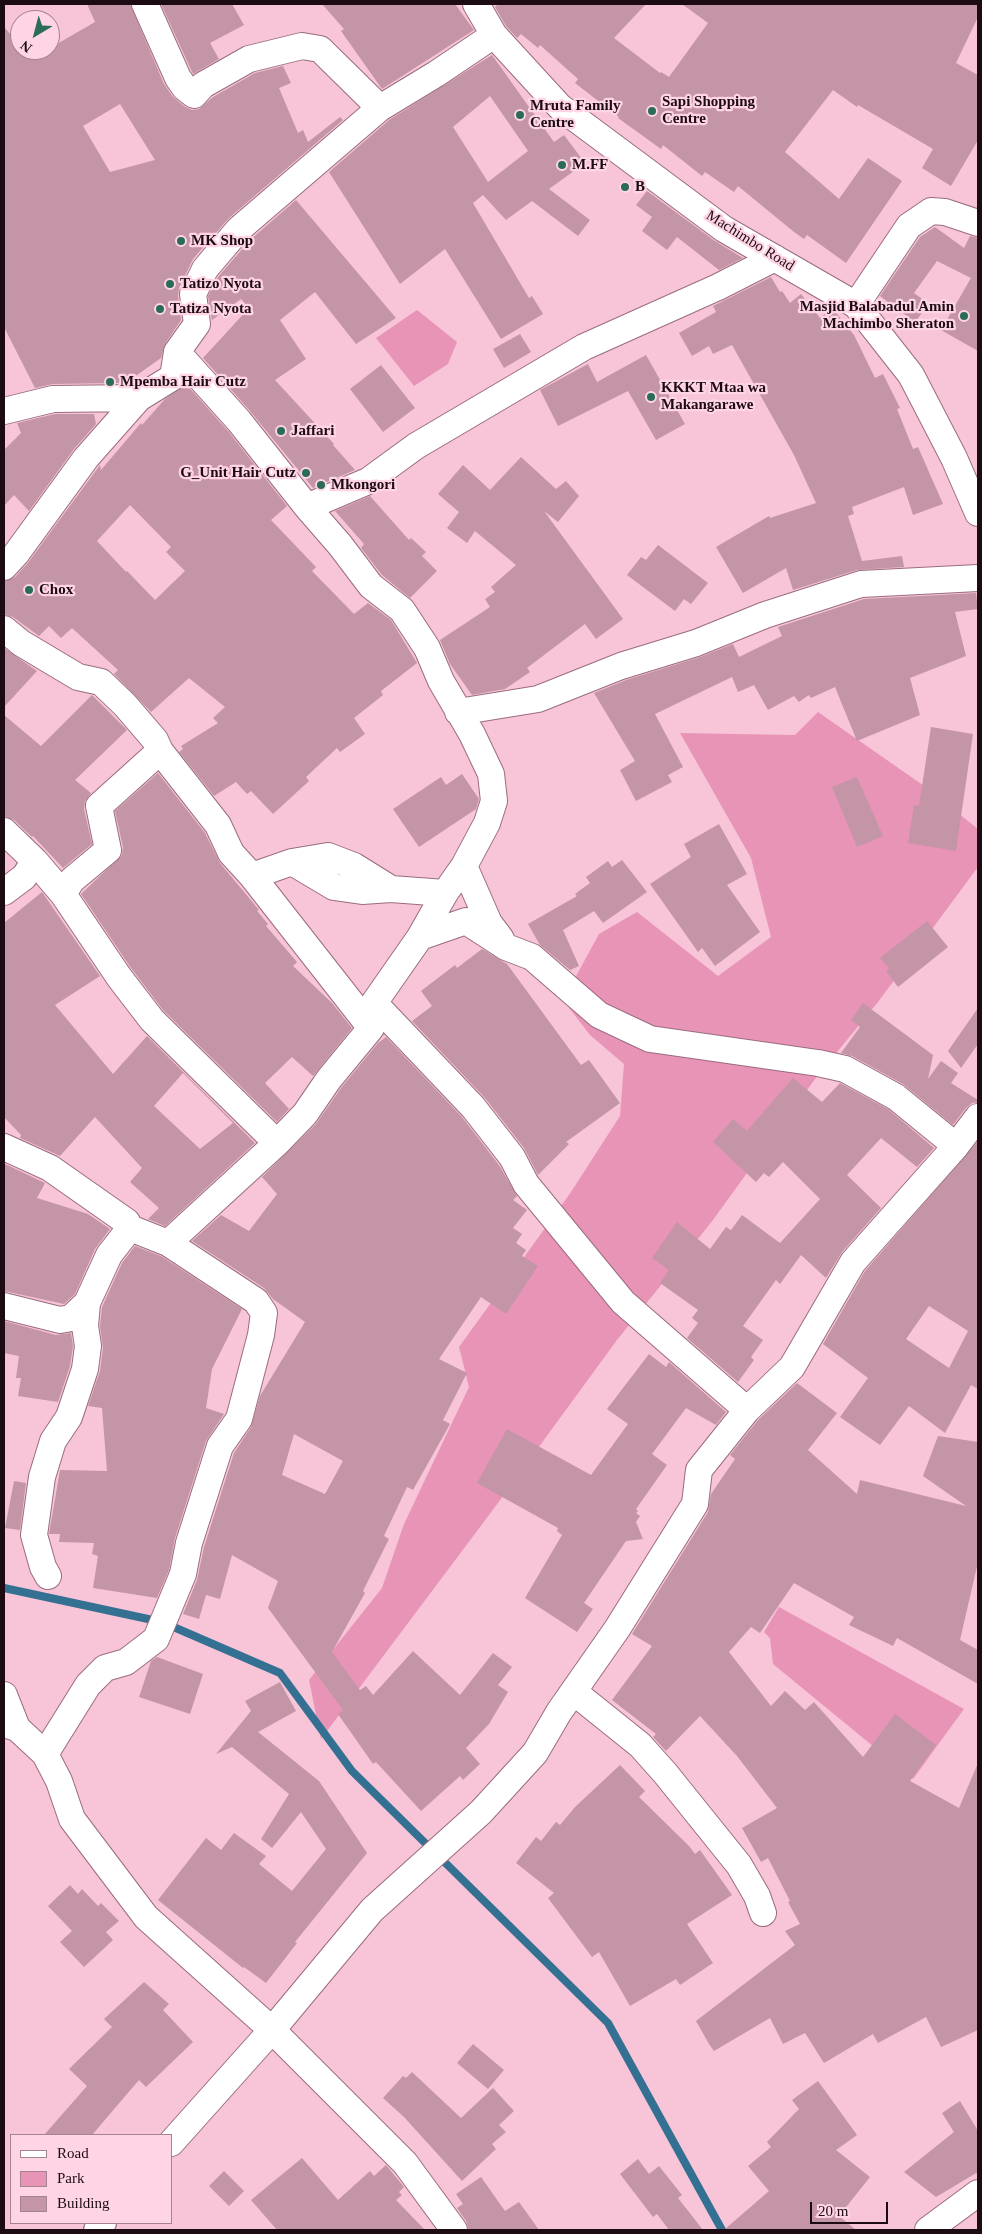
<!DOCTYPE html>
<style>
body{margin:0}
#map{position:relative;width:982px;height:2234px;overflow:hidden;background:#f8c4d8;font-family:Georgia,serif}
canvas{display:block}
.frame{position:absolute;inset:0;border:5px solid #1c0b12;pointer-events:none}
.legend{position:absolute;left:10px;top:2134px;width:162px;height:90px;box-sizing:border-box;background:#ffd5e5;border:1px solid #a48491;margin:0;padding:6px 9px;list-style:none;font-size:15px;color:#1c0b12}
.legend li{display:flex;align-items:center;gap:10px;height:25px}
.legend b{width:25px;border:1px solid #a48491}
.north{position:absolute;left:10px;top:10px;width:50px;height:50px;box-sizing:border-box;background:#ffd5e5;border:1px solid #a48491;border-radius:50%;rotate:217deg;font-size:14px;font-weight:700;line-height:20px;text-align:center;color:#1c0b12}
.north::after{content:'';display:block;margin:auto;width:18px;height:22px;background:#2a6b5a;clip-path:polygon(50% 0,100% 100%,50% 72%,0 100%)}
.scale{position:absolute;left:810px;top:2202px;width:78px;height:22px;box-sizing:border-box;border:2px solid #1c0b12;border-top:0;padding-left:6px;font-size:15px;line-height:18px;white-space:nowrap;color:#1c0b12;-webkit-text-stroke:4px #ffd5e5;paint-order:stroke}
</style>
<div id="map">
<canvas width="982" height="2234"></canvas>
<div class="frame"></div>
<ul class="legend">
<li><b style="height:6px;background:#fff"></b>Road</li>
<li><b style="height:14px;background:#e894b7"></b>Park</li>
<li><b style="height:14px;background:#c494a7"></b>Building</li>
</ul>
<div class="north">N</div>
<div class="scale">20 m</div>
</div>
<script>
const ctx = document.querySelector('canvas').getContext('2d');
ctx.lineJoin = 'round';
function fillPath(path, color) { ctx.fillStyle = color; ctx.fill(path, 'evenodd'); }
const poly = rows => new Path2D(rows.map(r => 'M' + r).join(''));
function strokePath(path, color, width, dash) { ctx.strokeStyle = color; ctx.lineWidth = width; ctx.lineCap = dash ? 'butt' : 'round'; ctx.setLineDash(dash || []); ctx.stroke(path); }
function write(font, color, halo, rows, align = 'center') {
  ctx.font = font + ' Georgia,serif'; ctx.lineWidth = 4.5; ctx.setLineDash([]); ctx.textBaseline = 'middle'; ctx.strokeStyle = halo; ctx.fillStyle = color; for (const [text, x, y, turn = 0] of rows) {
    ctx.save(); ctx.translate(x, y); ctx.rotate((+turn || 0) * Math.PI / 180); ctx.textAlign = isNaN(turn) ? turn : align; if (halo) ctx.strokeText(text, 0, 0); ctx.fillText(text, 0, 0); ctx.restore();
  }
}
const green = poly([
 [417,310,457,342,448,364,414,386,376,338],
 [818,712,927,788,978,829,978,867,878,1002,815,1079,713,1220,617,1340,492,1511,321,1739,309,1680,382,1588,404,1524,469,1387,459,1347,569,1195,620,1116,624,1064,590,1035,563,1000,599,934,637,912,718,976,771,937,751,858,680,733,795,735],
 [779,1607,964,1709,913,1779,773,1664,770,1638,764,1632]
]);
const stream = poly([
 [4,1588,162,1622,280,1673,352,1771,608,2023,722,2230]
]);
const building = poly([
 [87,4,130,4,164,84,173,97,185,107,192,110,199,109,213,97,255,73,283,66,291,83,279,88,298,133,303,130,308,142,340,117,343,120,229,218,193,259,179,288,178,296,181,320,165,344,161,358,137,375,118,383,53,384,35,388,4,327,4,27,20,45,20,50,50,50,50,48,95,22],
 [120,104,155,160,110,172,83,126],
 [161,4,232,4,244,25,210,43,219,59,193,74],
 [322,4,455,4,474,30,382,89,341,31,344,29],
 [498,4,646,4,614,38,660,73,661,72,669,77,708,23,682,4,978,4,978,17,956,63,978,75,978,140,951,186,922,168,933,149,858,105,857,107,833,90,785,152,839,199,868,158,902,181,846,263,807,235,804,239,794,232,738,186,734,192,705,172,702,176,663,145,661,149,618,118,619,117,575,83,578,79,540,45,538,48,521,34,517,38,506,26,495,7],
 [492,55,554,142,564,135,585,163,549,189,590,220,578,236,532,201,506,220,483,195,473,203,529,298,532,296,543,314,501,339,445,249,400,284,329,172,389,120],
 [490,96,528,151,488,182,453,127],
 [647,191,715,241,743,258,719,270,677,237,667,250,642,231,652,217,636,205],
 [296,200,396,318,356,344,315,292,280,320,306,359,275,380,334,444,333,445,355,470,313,488,250,411,203,358,249,308,241,299,212,320,208,296,218,277,250,240],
 [935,227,964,248,970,236,978,238,978,351,941,330,971,278,937,261,914,293,929,304,915,322,880,296,920,237],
 [771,277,780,292,782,291,790,303,801,294,820,318,832,308,833,309,854,335,875,378,883,374,900,408,897,409,913,449,918,447,943,504,913,515,904,487,852,507,854,514,848,516,862,561,902,556,904,567,857,570,793,590,786,568,743,593,716,547,769,516,770,518,816,503,794,455,732,345,713,354,709,346,692,356,679,333,716,312,713,306],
 [520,334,531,352,504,368,493,349],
 [646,355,685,424,656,440,628,391,558,426,540,390,588,364,597,382],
 [381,365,415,408,383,432,350,389],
 [186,384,228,431,287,506,271,520,316,567,312,571,354,614,368,603,391,620,417,663,381,691,383,695,354,718,365,734,340,752,337,748,306,777,309,781,273,814,251,791,247,794,236,782,214,796,179,752,183,749,181,746,218,723,213,718,225,707,189,678,151,712,114,674,118,670,72,628,61,638,49,626,39,636,13,617,4,614,4,582,15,577,27,564,100,465,101,470,141,423,142,425,165,399],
 [130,505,171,547,166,552,185,571,155,600,127,571,126,572,97,541],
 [55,414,94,414,96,424,74,449,29,511,14,495,4,506,4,450,21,433,17,423],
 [521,457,556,489,566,481,579,496,558,522,544,511,623,619,596,639,585,624,527,668,530,672,505,689,472,695,450,664,440,640,490,607,485,599,495,592,491,587,516,565,475,531,467,543,447,528,459,512,438,494,463,465,490,490],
 [370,496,409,540,411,538,426,552,422,556,437,571,410,598,382,575,361,548,364,544,335,511],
 [658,545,708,583,691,604,684,599,675,611,627,575,641,557,646,560],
 [976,593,978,609,955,612,966,656,910,678,920,715,857,741,835,687,811,698,809,695,799,702,794,696,768,710,754,685,738,692,732,677,655,714,683,767,668,775,672,782,636,801,620,770,635,761,594,693,626,680,700,657,733,644,739,657,782,636,778,627,864,599],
 [4,648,37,671,4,707],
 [92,695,127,730,75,780,91,793,85,801,84,809,92,844,63,868,33,836,32,837,14,820,4,816,4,715,41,746],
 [931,727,973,734,956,851,908,843,914,805,919,806],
 [158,773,205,833,220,863,259,910,257,911,268,924,266,926,297,962,293,966,332,1003,352,1028,313,1076,292,1057,265,1083,289,1109,277,1122,163,1010,131,968,81,894,122,855,123,847,115,811],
 [462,774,479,799,476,809,419,847,393,809,441,777,446,785],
 [857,777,883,836,857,847,832,787],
 [719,824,747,874,727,885,760,932,715,966,702,948,698,952,650,884,691,857,684,844],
 [622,860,647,892,603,923,594,911,563,930,579,966,570,970,540,945,528,924,577,896,575,894,590,883,586,877,608,861,612,867],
 [42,892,100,976,55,1005,113,1074,147,1036,255,1143,165,1226,148,1219,159,1208,130,1182,142,1168,95,1117,60,1156,20,1138,21,1135,4,1117,4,923],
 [183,1073,233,1123,200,1149,154,1106],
 [927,921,948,947,898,987,886,971,889,968,880,958],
 [482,949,507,964,581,1065,589,1060,620,1103,566,1142,569,1144,538,1175,524,1148,485,1098,412,1021,432,1006,421,991,455,965,457,968],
 [863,1003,933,1055,928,1079,941,1061,958,1073,951,1083,978,1100,978,1102,972,1103,966,1108,953,1125,903,1084,852,1056,841,1053,860,1027,851,1020],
 [978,1008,978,1044,961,1068,948,1051],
 [386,1037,462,1117,499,1165,517,1196,513,1200,527,1210,513,1228,522,1234,516,1243,526,1250,522,1256,538,1266,506,1314,481,1297,439,1359,467,1373,443,1420,450,1424,413,1490,407,1487,384,1536,389,1539,363,1591,365,1593,332,1652,360,1690,366,1686,373,1695,413,1651,460,1695,493,1653,512,1667,498,1685,508,1692,489,1724,466,1748,480,1764,463,1780,460,1776,421,1811,376,1762,373,1764,338,1714,343,1710,268,1608,278,1581,232,1555,220,1599,206,1595,199,1619,183,1614,197,1580,204,1547,234,1453,251,1427,260,1396,305,1322,273,1299,264,1288,192,1241,221,1215,249,1231,277,1194,262,1177,316,1124,341,1088,378,1043],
 [294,1434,343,1461,325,1494,282,1475],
 [793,1078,822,1102,840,1083,888,1109,934,1148,917,1167,881,1138,847,1175,881,1208,842,1252,826,1278,801,1255,780,1284,776,1280,743,1326,763,1340,751,1357,754,1360,738,1382,687,1338,698,1323,692,1318,698,1310,660,1283,669,1270,652,1258,677,1222,710,1249,726,1227,731,1230,742,1215,780,1243,820,1199,783,1162,769,1177,764,1173,756,1182,713,1142,733,1119,747,1131],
 [978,1141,978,1389,971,1385,945,1433,909,1406,880,1445,840,1417,868,1378,823,1344,865,1271],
 [929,1306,968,1331,949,1368,906,1339],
 [5,1164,45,1183,37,1198,88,1214,110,1229,95,1249,75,1294,64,1304,4,1291],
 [135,1246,161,1256,242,1309,212,1369,206,1408,224,1414,206,1441,175,1538,169,1570,157,1598,93,1588,98,1556,92,1554,94,1543,59,1542,60,1534,49,1534,60,1470,107,1471,102,1408,88,1406,100,1371,103,1348,100,1326,102,1307,122,1263],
 [4,1321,56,1335,71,1333,73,1346,70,1366,58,1402,18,1396,21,1378,16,1378,19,1356,4,1353],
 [649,1354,666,1367,669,1362,726,1412,716,1425,686,1408,652,1454,667,1465,636,1509,638,1511,636,1513,640,1516,636,1522,643,1539,626,1541,584,1603,593,1609,577,1632,525,1598,562,1535,557,1531,558,1528,477,1483,507,1429,591,1475,628,1424,607,1409],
 [797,1383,837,1413,808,1450,857,1494,860,1480,966,1506,923,1476,938,1436,978,1442,978,1562,960,1640,978,1650,978,1684,897,1638,893,1646,849,1625,854,1617,794,1583,760,1633,751,1627,729,1652,771,1706,785,1691,805,1710,814,1702,863,1757,895,1714,936,1745,910,1781,959,1808,978,1763,978,2030,941,2047,926,2017,878,2043,873,2034,824,2063,805,2033,783,2044,770,2018,714,2051,709,2044,696,2021,795,1945,785,1931,800,1924,788,1902,790,1901,768,1858,761,1862,742,1828,777,1808,737,1756,700,1716,666,1751,653,1737,656,1734,612,1700,652,1646,632,1634,708,1512,711,1494,735,1459,730,1455,758,1420],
 [14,1481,26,1483,20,1530,5,1528],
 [157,1657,203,1674,190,1714,139,1697,151,1661],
 [280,1682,296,1711,258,1732,319,1781,367,1853,295,1942,297,1943,266,1983,244,1967,243,1968,158,1900,206,1838,221,1850,234,1833,266,1856,259,1864,292,1891,326,1849,301,1812,272,1848,261,1839,289,1794,232,1747,216,1754,251,1711,245,1701],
 [620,1765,645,1791,639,1797,689,1846,695,1854,700,1850,732,1895,687,1924,713,1963,680,1985,676,1979,630,2006,599,1952,592,1957,548,1898,554,1893,516,1863,536,1837,541,1841,556,1822,560,1825,575,1807],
 [70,1885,78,1894,82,1889,98,1906,101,1903,119,1921,106,1932,113,1940,84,1967,60,1942,72,1931,48,1906],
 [144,1982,169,2004,163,2010,193,2042,146,2087,139,2080,92,2135,44,2135,87,2086,69,2069,112,2027,104,2019],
 [473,2044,504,2070,488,2089,457,2063],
 [412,2072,461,2118,493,2088,514,2111,499,2125,506,2132,492,2144,496,2149,462,2181,404,2117,383,2098,403,2076,406,2078],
 [818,2081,857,2135,836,2150,870,2177,839,2216,856,2230,724,2230,769,2191,748,2166,771,2147,767,2142,799,2109,792,2100],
 [960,2101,978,2131,978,2172,936,2197,904,2172,954,2132,942,2113],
 [302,2158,338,2200,370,2171,374,2176,386,2165,404,2187,399,2192,402,2195,396,2200,425,2230,277,2230,251,2200],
 [638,2159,649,2174,659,2166,682,2195,678,2198,703,2230,669,2230,657,2214,653,2217,620,2174],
 [224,2171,244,2191,229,2206,209,2186],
 [481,2177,505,2211,519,2202,539,2230,469,2230,466,2221,457,2208,463,2204,456,2194]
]);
const minor = poly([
 [145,4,178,78,185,88,194,95,203,85,249,59,302,46,320,49,380,108],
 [476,4,494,35,560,107,724,229,856,305,911,375,954,458,978,513],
 [856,305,909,226,931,211,945,212,978,223],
 [4,411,53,399,139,398],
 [307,507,368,481,416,446,584,347,718,287,775,258],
 [4,567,16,554,86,458,139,398,173,377,177,352,197,324,193,294,205,269,239,229,380,108,436,74,494,35],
 [4,629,21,643,78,677,101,682,125,705,155,740,160,751,218,825,231,853,252,876,371,1028],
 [458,712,538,699,621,666,696,643,765,615,861,584,978,578],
 [4,831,35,861,63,894,119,977,152,1020,277,1143],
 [292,862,334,887,362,891,391,889],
 [464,866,489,923,501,939],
 [252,876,292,862,328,856,354,866,391,889,445,893],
 [4,892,24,877,35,861],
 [63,894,72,880,108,850,99,806,160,751],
 [420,937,466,921,506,947,532,957,599,1015,650,1039,818,1063,845,1069,896,1097,956,1146],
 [374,1003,473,1107,512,1157,526,1184,623,1302,747,1410],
 [4,1147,50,1168,127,1222,130,1228,168,1243,277,1143,305,1114,329,1079,371,1028,374,1003,420,937,445,893,464,866,487,823,494,801,491,774,472,734,441,681,427,648,402,610,371,586,340,545,307,507,239,421,177,352],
 [4,1306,60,1320,71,1318,87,1303,109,1255,130,1228],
 [48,1576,43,1567,34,1535,42,1477,53,1441,69,1417,85,1369,88,1346,85,1326,87,1303],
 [574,1692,640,1745,665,1773,739,1865,757,1896,763,1913],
 [4,1695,17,1728],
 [4,1724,17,1728,45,1754,59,1781,72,1819,146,1917,272,2030,405,2163,454,2230],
 [45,1754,88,1685,105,1668,126,1662,156,1639,183,1574,189,1543,220,1446,239,1419,261,1335,264,1313,256,1301,168,1243],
 [171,2143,272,2030,372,1910,481,1812,535,1753,559,1712,617,1629,695,1504,699,1470,747,1410,792,1367,853,1262,956,1146,978,1117],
 [97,2230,103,2223],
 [928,2230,978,2193]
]);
const markers = [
 [652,111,5,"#2a6b5a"],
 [520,115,5,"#2a6b5a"],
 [562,165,5,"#2a6b5a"],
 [625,187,5,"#2a6b5a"],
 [181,241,5,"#2a6b5a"],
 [170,284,5,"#2a6b5a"],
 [160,309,5,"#2a6b5a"],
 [964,316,5,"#2a6b5a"],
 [110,382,5,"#2a6b5a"],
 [651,397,5,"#2a6b5a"],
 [281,431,5,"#2a6b5a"],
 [306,473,5,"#2a6b5a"],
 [321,485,5,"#2a6b5a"],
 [29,590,5,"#2a6b5a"]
];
const poiNames = [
 ["Sapi Shopping",662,102],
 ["Centre",662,119],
 ["Mruta Family",530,106],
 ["Centre",530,123],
 ["M.FF",572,165],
 ["B",635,187],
 ["MK Shop",191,241],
 ["Tatizo Nyota",180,284],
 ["Masjid Balabadul Amin",954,307,"right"],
 ["Machimbo Sheraton",954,324,"right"],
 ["Tatiza Nyota",170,309],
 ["Mpemba Hair Cutz",120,382],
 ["KKKT Mtaa wa",661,388],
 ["Makangarawe",661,405],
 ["Jaffari",291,431],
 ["G_Unit Hair Cutz",296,473,"right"],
 ["Mkongori",331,485],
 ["Chox",39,590]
];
const streetNames = [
 ["Machimbo Road",750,241,32]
];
fillPath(green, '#e894b7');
strokePath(stream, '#347092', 8);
fillPath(building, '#c494a7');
strokePath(minor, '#9a6c7f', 28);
strokePath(minor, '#fff', 26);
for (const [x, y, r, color] of markers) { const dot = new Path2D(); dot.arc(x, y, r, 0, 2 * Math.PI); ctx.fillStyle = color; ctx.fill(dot); strokePath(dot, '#ffd5e5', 2); }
write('bold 15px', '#1c0b12', '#ffd5e5', poiNames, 'left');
write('15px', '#1c0b12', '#ffd5e5', streetNames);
</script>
